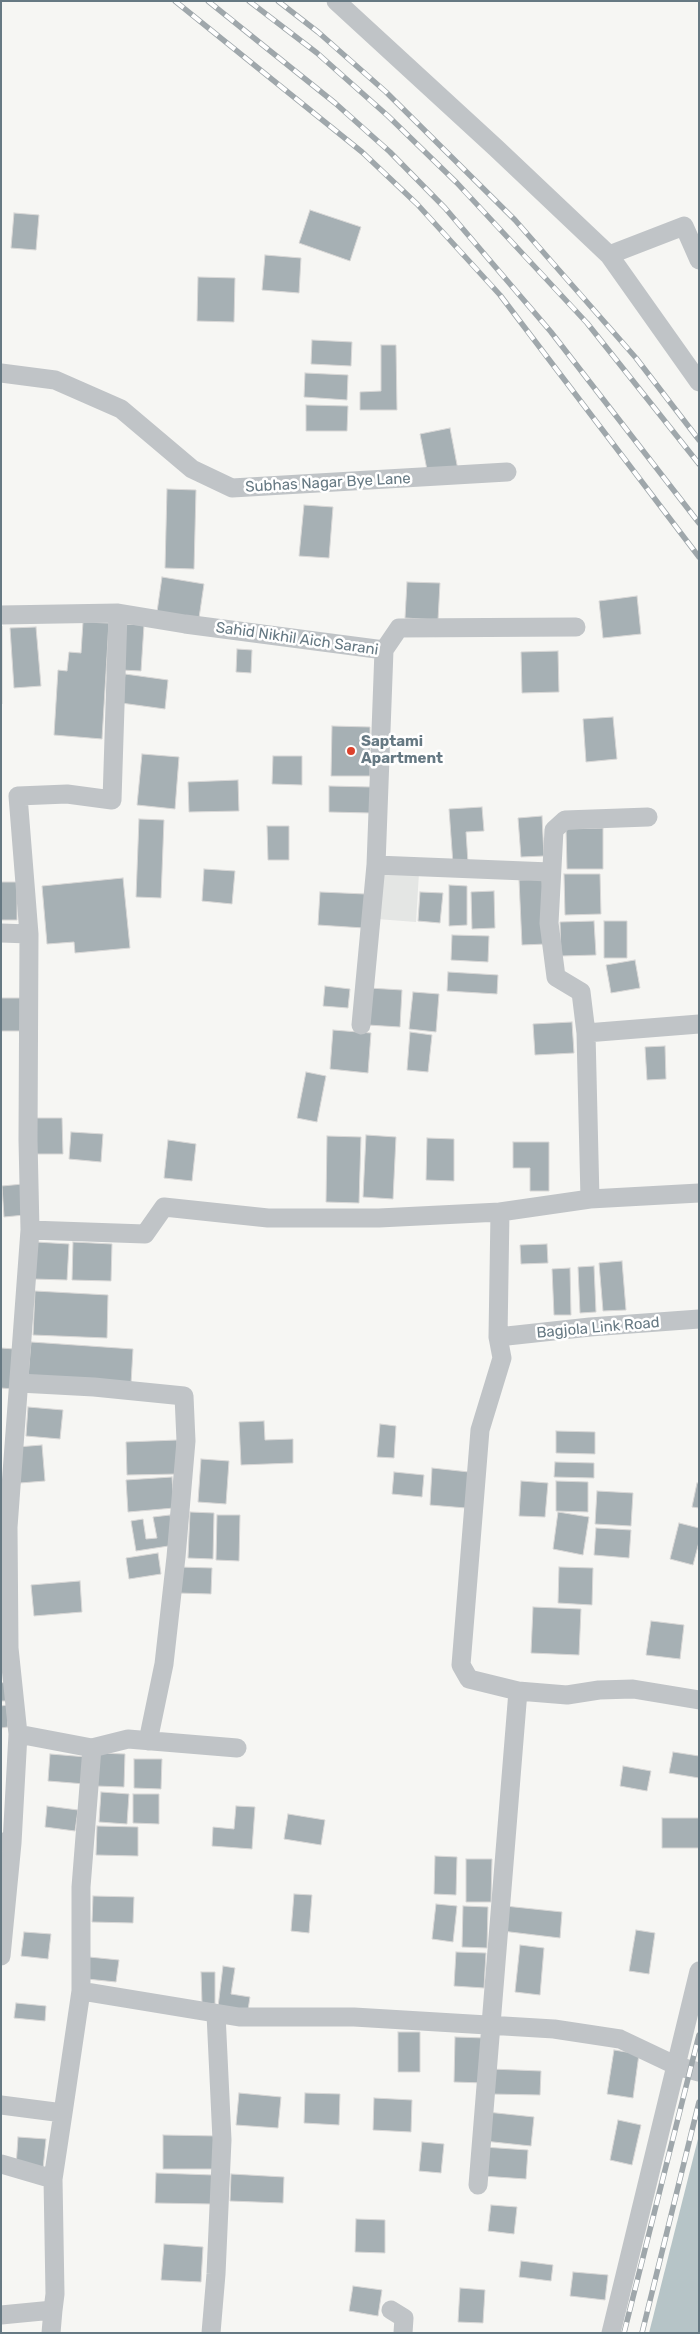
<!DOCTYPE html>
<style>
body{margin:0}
#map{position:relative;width:700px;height:2334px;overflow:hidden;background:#f6f6f3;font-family:Rubik,sans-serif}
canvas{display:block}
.frame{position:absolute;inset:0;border:2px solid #667983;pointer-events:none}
</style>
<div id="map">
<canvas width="700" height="2334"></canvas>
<div class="frame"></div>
</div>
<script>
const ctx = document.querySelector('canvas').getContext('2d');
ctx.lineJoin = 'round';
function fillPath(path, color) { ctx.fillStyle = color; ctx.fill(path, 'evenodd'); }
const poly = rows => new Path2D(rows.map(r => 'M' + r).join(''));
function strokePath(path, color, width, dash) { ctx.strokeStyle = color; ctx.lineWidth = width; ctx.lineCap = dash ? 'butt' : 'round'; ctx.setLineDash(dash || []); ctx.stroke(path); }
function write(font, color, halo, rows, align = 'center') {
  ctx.font = font + ' Rubik,sans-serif'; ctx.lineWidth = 5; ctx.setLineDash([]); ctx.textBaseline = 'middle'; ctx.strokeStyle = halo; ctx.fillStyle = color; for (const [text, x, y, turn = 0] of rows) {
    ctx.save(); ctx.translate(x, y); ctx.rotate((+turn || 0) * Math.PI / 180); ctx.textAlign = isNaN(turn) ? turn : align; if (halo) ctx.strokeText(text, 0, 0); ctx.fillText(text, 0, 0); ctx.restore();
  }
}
const built = poly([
 [380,870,419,873,416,922,377,919]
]);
const water = poly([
 [699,2135,699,2333,649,2333]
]);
const building = poly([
 [310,210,361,227,350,261,299,243,310,210],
 [14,213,39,215,36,250,11,248,14,213],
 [265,255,301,258,299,293,262,290,265,255],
 [198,277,235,278,234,322,197,321,198,277],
 [312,340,352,342,351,366,311,364,312,340],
 [381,345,396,345,397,410,360,410,360,392,381,391,381,345],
 [305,373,348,375,347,400,304,397,305,373],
 [306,405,348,406,347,431,306,431,306,405],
 [450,428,458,470,428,475,420,434,450,428],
 [167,489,196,490,194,569,165,568,167,489],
 [304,505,333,507,329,558,299,556,304,505],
 [162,577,204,584,199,618,157,612,162,577],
 [407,582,440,583,438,620,405,618,407,582],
 [637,596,641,634,603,638,599,601,637,596],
 [83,622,109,623,102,739,54,735,58,670,67,671,69,652,81,653,83,622],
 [124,624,144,625,141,671,121,670,124,624],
 [1,626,2,626,2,704,1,704,1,626],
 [36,627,41,686,14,688,10,628,36,627],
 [237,649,252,650,251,673,236,672,237,649],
 [558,651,559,692,522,693,521,652,558,651],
 [125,674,168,680,165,709,121,703,125,674],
 [613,717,617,759,586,762,583,719,613,717],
 [332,726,370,727,370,776,331,776,332,726],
 [142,754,179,757,175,809,137,805,142,754],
 [273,756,302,756,302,785,272,784,273,756],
 [238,780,239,811,189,812,188,782,238,780],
 [329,786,371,787,371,813,329,812,329,786],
 [482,807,484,831,466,832,468,863,453,864,449,809,482,807],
 [542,816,544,856,521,857,518,818,542,816],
 [139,819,164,820,161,898,136,897,139,819],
 [267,826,289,826,289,860,268,860,267,826],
 [603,828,603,869,567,869,566,829,603,828],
 [204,869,235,871,232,904,202,901,204,869],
 [564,874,600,874,601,914,565,915,564,874],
 [123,878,130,948,75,953,74,942,47,944,42,886,123,878],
 [542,879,546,944,522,945,519,880,542,879],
 [1,882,17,882,17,920,1,920,1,882],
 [449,885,467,886,467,925,449,926,449,885],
 [494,891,495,928,472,929,471,892,494,891],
 [320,892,365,894,364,928,318,925,320,892],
 [420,892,443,893,440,923,418,921,420,892],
 [594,921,596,955,561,956,560,922,594,921],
 [604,921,627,921,627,958,604,958,604,921],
 [452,935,489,936,488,962,451,960,452,935],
 [635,960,640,988,611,993,606,965,635,960],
 [448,972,498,975,497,994,447,991,448,972],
 [325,986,350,989,348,1008,323,1006,325,986],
 [369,988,402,990,400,1027,368,1025,369,988],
 [413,992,439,994,436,1032,409,1029,413,992],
 [1,998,23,998,24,1031,1,1031,1,998],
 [572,1022,574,1053,535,1055,533,1024,572,1022],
 [333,1030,371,1033,368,1073,330,1069,333,1030],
 [410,1032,432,1035,428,1072,407,1070,410,1032],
 [665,1046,666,1079,647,1080,645,1047,665,1046],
 [306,1072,326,1076,317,1122,297,1118,306,1072],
 [35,1118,62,1118,63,1154,36,1154,35,1118],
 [71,1132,103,1134,101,1162,69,1159,71,1132],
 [366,1135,396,1137,393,1199,363,1197,366,1135],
 [327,1136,361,1137,359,1203,326,1202,327,1136],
 [427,1138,454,1139,454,1181,426,1180,427,1138],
 [168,1140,196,1144,192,1181,164,1178,168,1140],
 [513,1142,549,1142,549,1191,530,1191,530,1168,513,1168,513,1142],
 [23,1184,25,1215,4,1217,2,1186,23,1184],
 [36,1242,69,1244,67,1280,34,1279,36,1242],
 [73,1242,112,1244,111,1281,72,1280,73,1242],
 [547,1244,548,1263,521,1264,520,1245,547,1244],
 [622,1261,626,1310,603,1311,599,1263,622,1261],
 [594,1266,596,1312,580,1313,578,1267,594,1266],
 [570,1268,571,1315,554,1315,552,1269,570,1268],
 [35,1291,108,1295,107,1338,33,1335,35,1291],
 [31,1342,133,1349,131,1384,28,1377,31,1342],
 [1,1348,15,1349,13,1389,1,1388,1,1348],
 [28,1407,63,1410,60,1439,26,1436,28,1407],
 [264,1421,265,1440,293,1439,293,1463,241,1465,239,1422,264,1421],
 [380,1424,396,1426,394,1458,377,1457,380,1424],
 [556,1431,595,1432,595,1454,556,1453,556,1431],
 [177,1440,178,1474,127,1475,126,1442,177,1440],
 [42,1445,45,1481,20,1483,17,1447,42,1445],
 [201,1459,229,1461,226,1504,198,1502,201,1459],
 [555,1462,594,1463,594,1478,554,1477,555,1462],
 [432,1468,469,1472,466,1508,430,1505,432,1468],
 [394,1472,424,1475,422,1497,392,1494,394,1472],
 [172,1477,174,1508,128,1512,126,1480,172,1477],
 [521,1481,548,1483,545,1517,519,1516,521,1481],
 [556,1481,588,1482,588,1512,556,1511,556,1481],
 [697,1483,699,1483,699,1508,692,1507,697,1483],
 [597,1491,633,1493,631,1526,595,1524,597,1491],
 [190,1512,214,1513,213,1559,188,1558,190,1512],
 [558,1512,589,1517,583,1555,553,1549,558,1512],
 [170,1515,175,1545,136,1551,131,1521,143,1519,146,1539,157,1538,153,1517,170,1515],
 [217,1515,240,1515,239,1561,216,1560,217,1515],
 [679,1523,699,1528,699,1542,693,1565,670,1559,679,1523],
 [596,1528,631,1530,629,1558,594,1555,596,1528],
 [158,1553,161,1574,129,1579,126,1558,158,1553],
 [179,1567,212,1568,211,1594,178,1593,179,1567],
 [559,1567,593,1568,592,1605,558,1603,559,1567],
 [80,1581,82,1612,34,1616,31,1585,80,1581],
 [533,1607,581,1609,579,1655,531,1653,533,1607],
 [651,1621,684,1625,680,1659,646,1655,651,1621],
 [6,1682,6,1701,1,1701,1,1683,6,1682],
 [7,1705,8,1727,1,1728,1,1706,7,1705],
 [673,1752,699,1756,699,1778,669,1773,673,1752],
 [98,1753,125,1754,124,1787,96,1786,98,1753],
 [50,1754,87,1757,85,1784,48,1781,50,1754],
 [134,1759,162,1759,161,1789,134,1788,134,1759],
 [623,1766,651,1771,647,1791,620,1786,623,1766],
 [101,1792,129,1794,127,1824,99,1822,101,1792],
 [133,1794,159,1794,159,1824,133,1823,133,1794],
 [47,1806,78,1810,75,1831,45,1827,47,1806],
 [236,1806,255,1807,252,1849,212,1846,213,1827,234,1829,236,1806],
 [288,1814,325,1820,321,1845,284,1839,288,1814],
 [662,1818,699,1818,699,1848,662,1848,662,1818],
 [97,1826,138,1827,138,1856,96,1855,97,1826],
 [435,1856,457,1857,456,1895,434,1894,435,1856],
 [466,1859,492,1859,491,1902,466,1902,466,1859],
 [294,1894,312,1895,309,1933,291,1931,294,1894],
 [93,1896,134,1897,133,1923,92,1922,93,1896],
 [436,1904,457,1906,453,1942,432,1939,436,1904],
 [463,1906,488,1907,487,1948,462,1947,463,1906],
 [505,1906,562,1912,560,1938,502,1931,505,1906],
 [636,1930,655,1933,649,1974,629,1971,636,1930],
 [24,1932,51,1934,48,1959,21,1956,24,1932],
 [520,1945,544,1948,540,1995,515,1992,520,1945],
 [456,1952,486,1953,484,1988,454,1986,456,1952],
 [89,1957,119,1960,116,1982,87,1979,89,1957],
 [223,1966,235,1968,231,1994,250,1997,248,2010,218,2007,223,1966],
 [201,1972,215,1972,215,2004,202,2003,201,1972],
 [16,2003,46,2006,45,2021,14,2018,16,2003],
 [398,2032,420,2032,420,2072,398,2072,398,2032],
 [455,2037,486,2038,484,2083,454,2082,455,2037],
 [614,2050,639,2054,633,2098,607,2094,614,2050],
 [491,2069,541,2071,540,2095,490,2094,491,2069],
 [239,2093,281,2097,278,2128,236,2125,239,2093],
 [305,2093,340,2094,339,2125,304,2123,305,2093],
 [374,2098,412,2100,411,2132,373,2130,374,2098],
 [487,2112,534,2117,531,2146,484,2141,487,2112],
 [618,2120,641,2125,632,2165,610,2160,618,2120],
 [163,2135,217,2136,217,2169,163,2169,163,2135],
 [18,2137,46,2139,43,2169,16,2167,18,2137],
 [422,2142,444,2144,441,2173,419,2171,422,2142],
 [483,2147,528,2150,526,2179,482,2176,483,2147],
 [156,2173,213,2175,212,2204,155,2203,156,2173],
 [231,2174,284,2177,283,2203,230,2201,231,2174],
 [491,2205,517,2207,514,2234,488,2231,491,2205],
 [356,2219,385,2220,385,2253,355,2252,356,2219],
 [164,2244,203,2247,201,2282,161,2280,164,2244],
 [521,2261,553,2265,551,2281,519,2277,521,2261],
 [573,2272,608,2275,605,2300,570,2296,573,2272],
 [353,2286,382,2290,378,2316,349,2311,353,2286],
 [460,2288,485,2290,483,2323,458,2322,460,2288]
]);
const street = poly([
 [336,1,496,148,609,255,699,382],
 [609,255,684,226,699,260],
 [1,373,55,380,121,409,192,469,232,488,507,472],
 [1,615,118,613,185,624,384,650,376,865,550,872],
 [384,650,399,628,576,627],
 [1,933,29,934],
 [361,1025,376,865],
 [586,1033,699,1024],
 [699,1193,590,1199,500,1212,498,1337,502,1358,480,1430,461,1665,469,1679,518,1691,567,1695,599,1690,633,1689,699,1700],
 [590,1199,586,1033,581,992,556,977,549,923,554,830,565,820,648,817],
 [30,1230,145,1234,164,1207,268,1218,379,1218,500,1212],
 [498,1337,590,1327,699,1319],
 [19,1383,94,1387,184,1396,186,1441,176,1557,164,1664,148,1741],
 [18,1734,92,1748,128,1739,237,1748],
 [92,1748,81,1887,81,1991,239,2017,354,2017,554,2029,620,2039,677,2066,699,2072],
 [1,1842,12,1843,18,1734,9,1648,8,1527,30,1230,28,1140,29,934,18,796,67,794,112,800,118,613],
 [1,1956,12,1843],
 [1,2105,63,2113,53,2179,55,2294,53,2310,1,2315],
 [63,2113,81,1991],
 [1,2164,53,2179],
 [478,2185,518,1691],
 [391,2310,404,2318,403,2333],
 [51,2333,53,2310],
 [211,2333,216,2274,222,2140,216,2014],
 [611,2333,699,1971]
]);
const rail = poly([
 [175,1,362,152,417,204,500,295,699,557],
 [208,1,335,103,390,152,445,208,551,332,699,523],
 [249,1,317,53,388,116,457,183,587,323,699,464],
 [278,1,318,32,386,92,515,220,636,358,699,440],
 [624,2333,699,2035],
 [642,2333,699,2102]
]);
const markers = [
 [351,751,5,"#dc422d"]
];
const streetNames = [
 ["Subhas Nagar Bye Lane",328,483,-3],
 ["Sahid Nikhil Aich Sarani",297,639,8],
 ["Bagjola Link Road",598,1328,-5]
];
const poiNames = [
 ["Saptami",361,742],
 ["Apartment",361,759]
];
fillPath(built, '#e4e6e4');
fillPath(water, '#b6c4c7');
fillPath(building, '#a6b0b4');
strokePath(building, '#d8d7d6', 1);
strokePath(street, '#c0c4c7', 19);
strokePath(rail, '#9fa7ab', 5.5);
strokePath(rail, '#fff', 4, [11]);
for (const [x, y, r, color] of markers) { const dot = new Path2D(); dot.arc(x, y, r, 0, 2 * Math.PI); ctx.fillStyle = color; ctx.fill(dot); strokePath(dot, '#fff', 2); }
write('15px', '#667983', '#fff', streetNames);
write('bold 15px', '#667983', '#fff', poiNames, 'left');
</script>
